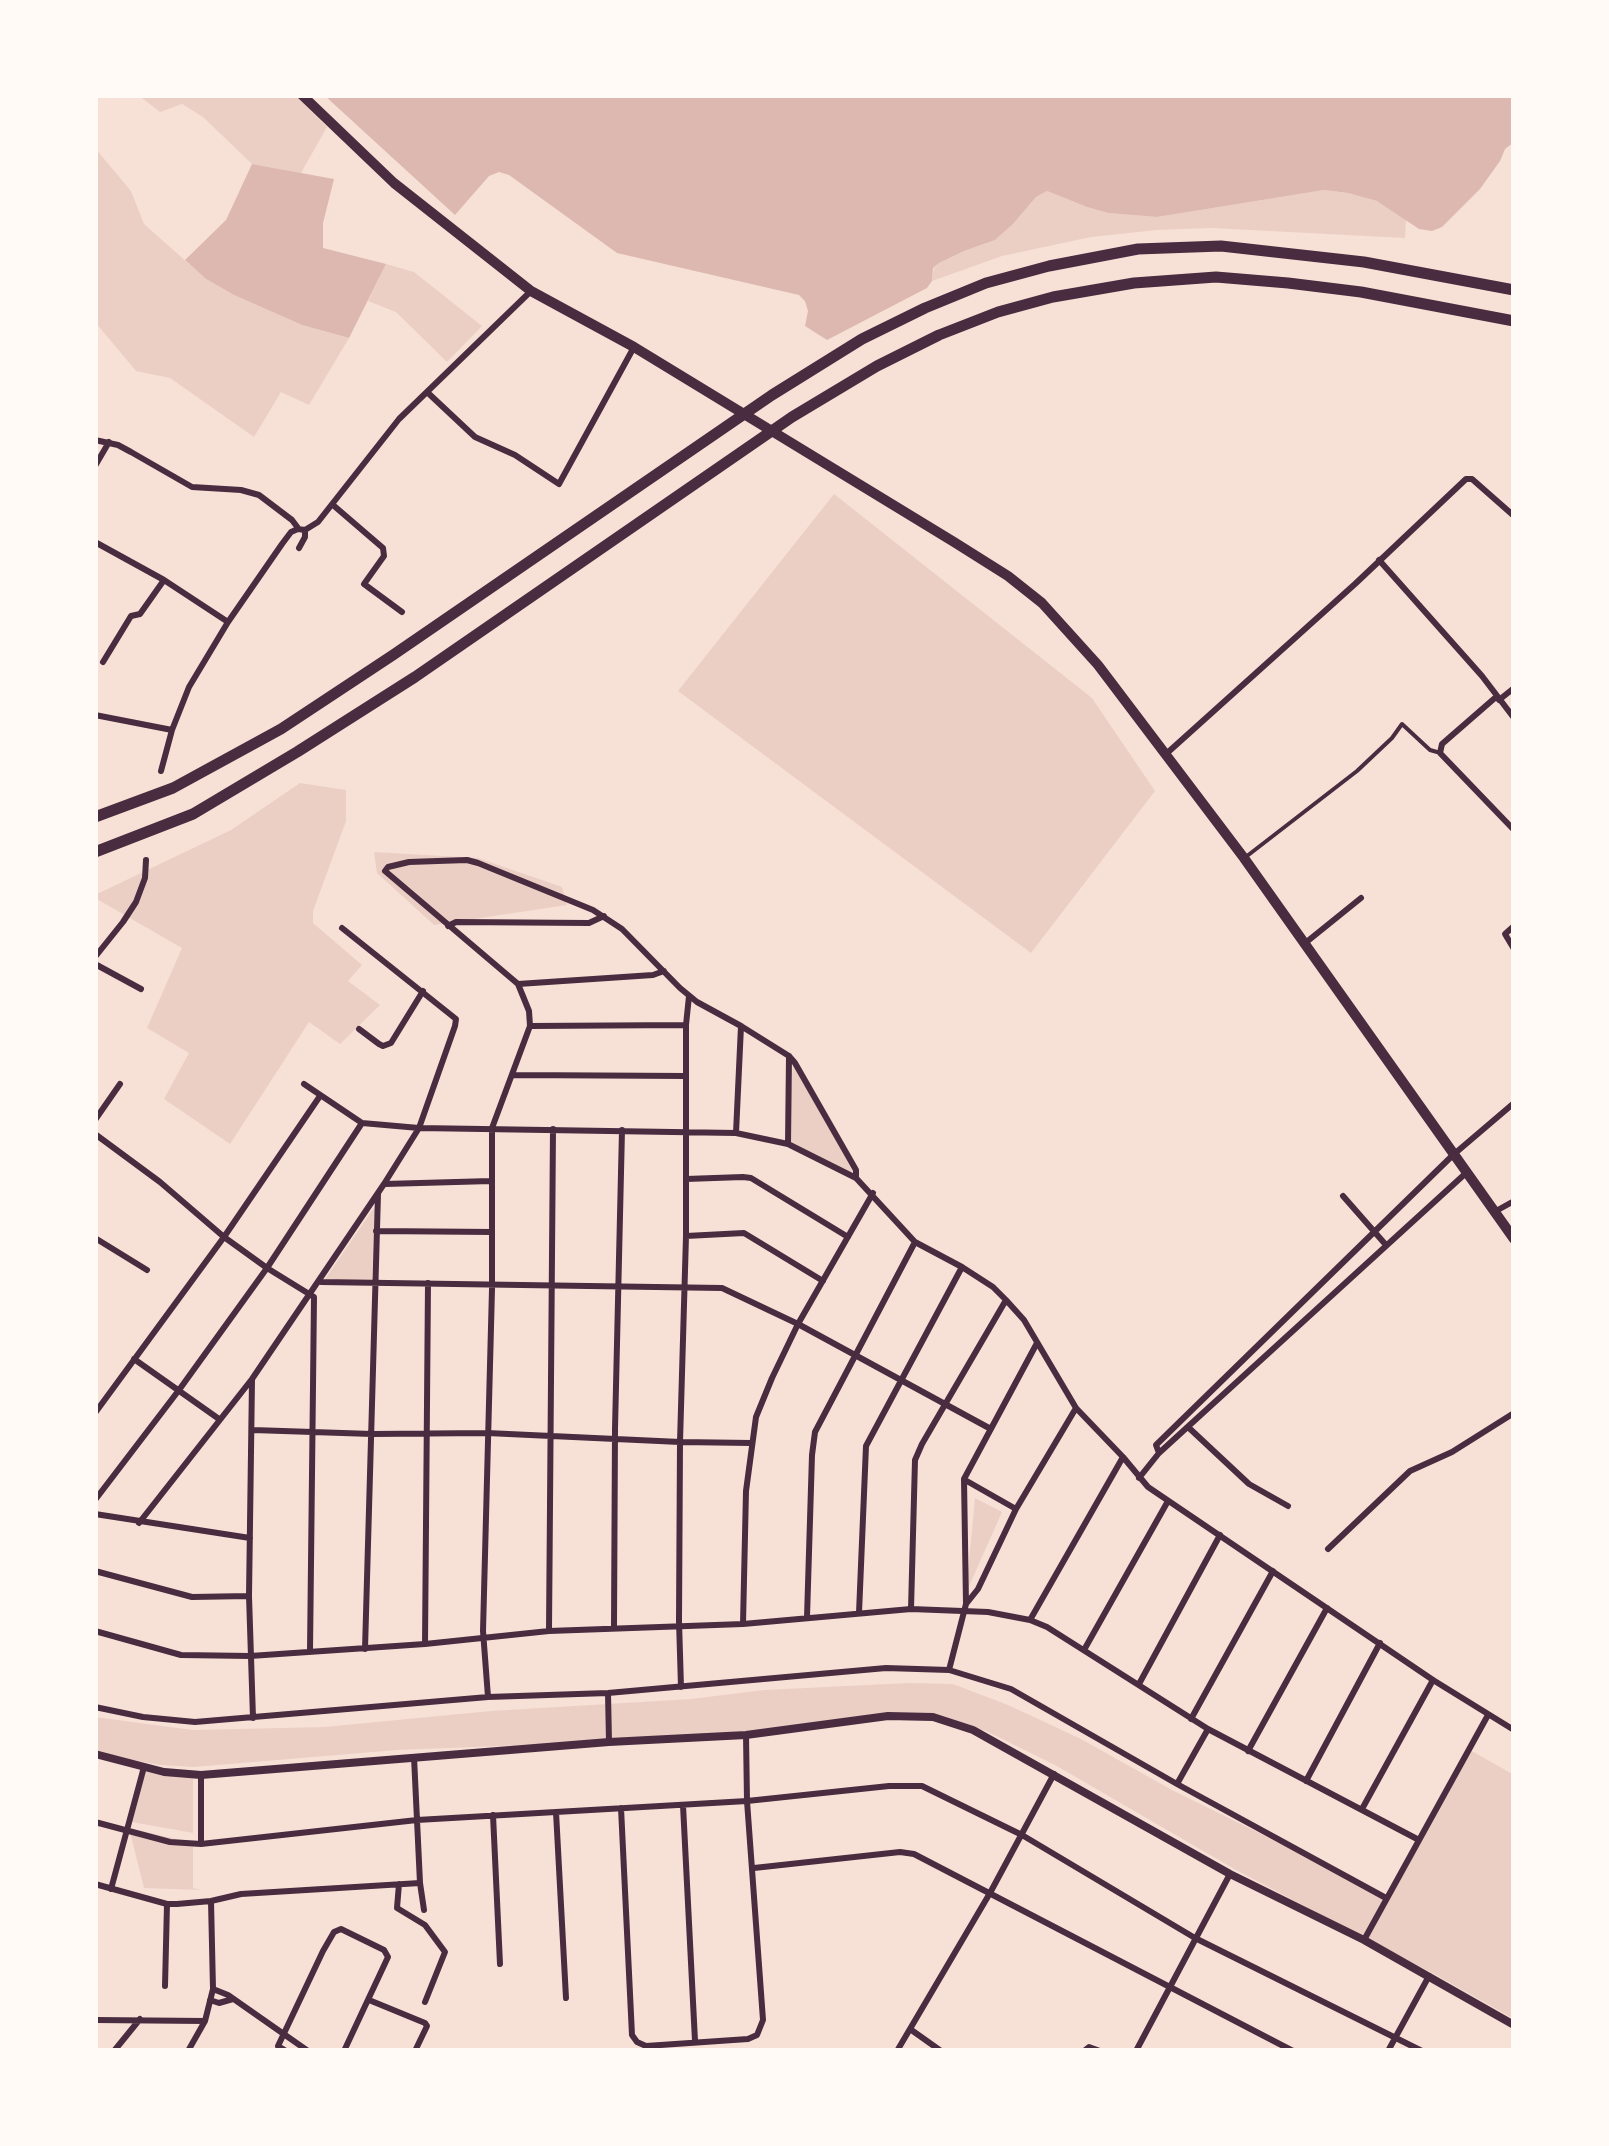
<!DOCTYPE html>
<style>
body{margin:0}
#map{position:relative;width:1609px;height:2146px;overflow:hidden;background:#f7e1d7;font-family:"DM Sans",sans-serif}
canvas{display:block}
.frame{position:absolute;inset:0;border:98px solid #fffaf5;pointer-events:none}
</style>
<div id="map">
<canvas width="1609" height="2146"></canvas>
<div class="frame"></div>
</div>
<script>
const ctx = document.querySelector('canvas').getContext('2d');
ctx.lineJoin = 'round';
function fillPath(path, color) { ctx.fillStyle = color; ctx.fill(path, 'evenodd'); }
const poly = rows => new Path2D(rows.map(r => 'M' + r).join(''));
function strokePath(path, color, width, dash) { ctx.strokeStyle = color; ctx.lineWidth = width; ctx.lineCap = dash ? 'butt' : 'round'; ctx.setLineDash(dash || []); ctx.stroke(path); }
const green = poly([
 [138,95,295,95,327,127,301,173,252,164,203,117,182,104,160,112],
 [95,148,131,191,144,224,206,279,234,295,302,325,349,338,309,405,281,392,254,437,170,378,136,371,95,322],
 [1324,190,1348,193,1377,201,1393,210,1406,219,1405,238,1211,228,1157,230,1091,237,1002,256,932,281,934,268,939,263,964,251,995,240,1013,224,1036,197,1047,191,1087,207,1108,213,1157,217],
 [386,264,414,272,482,326,447,362,396,312,368,301],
 [834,494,1092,698,1155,791,1031,953,678,691],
 [300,783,346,790,346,821,313,911,313,923,362,965,348,981,380,1005,340,1044,309,1022,230,1144,164,1099,189,1053,147,1028,182,948,95,898,95,895,231,830],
 [374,852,478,858,562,887,567,905,434,925,377,873],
 [793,1060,856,1178,788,1144],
 [375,1206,372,1281,323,1282,360,1228],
 [975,1498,1002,1512,966,1593],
 [909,1683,953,1684,1008,1705,1081,1739,1172,1790,1389,1897,1470,1750,1514,1775,1514,2019,1436,1975,1236,1870,1055,1765,986,1731,935,1716,606,1742,397,1750,194,1767,160,1765,95,1753,95,1717,193,1730,324,1727,491,1711,691,1699,764,1690],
 [140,1767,193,1775,193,1833,132,1822],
 [129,1828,193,1843,193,1888,201,1890,144,1888]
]);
const water = poly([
 [324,95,1514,95,1514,142,1505,149,1500,161,1480,189,1442,227,1432,231,1419,229,1377,201,1348,193,1324,190,1157,217,1108,213,1087,207,1047,191,1036,197,1013,224,995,240,964,251,939,263,933,268,932,281,927,288,827,340,805,326,808,311,805,301,799,295,617,253,509,175,499,172,489,176,455,215],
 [252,164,334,179,323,223,323,248,386,264,349,338,302,325,234,295,206,279,185,260,226,220]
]);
const service = poly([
 [1247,856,1357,771,1392,738,1402,724,1430,750,1437,752]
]);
const minor = poly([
 [427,392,475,437,515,455,559,484,634,347],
 [95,440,118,445,131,452,192,487,241,490,259,495,292,520,298,528],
 [95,466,109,442],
 [333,505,383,548,384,556,364,584,402,612],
 [95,542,164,580,228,622],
 [299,548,305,537,305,531],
 [1379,560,1482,676,1514,718],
 [103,662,131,616,140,614,164,580],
 [1496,697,1442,744,1440,753,1514,830],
 [1499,700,1514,688],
 [95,715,172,730],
 [1166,754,1355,584,1466,479,1472,479,1514,516],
 [161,771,172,730,189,687,228,622,282,544,291,532,298,529,305,530,318,522,399,419,530,292],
 [448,926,456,922,589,923,604,916],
 [1514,926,1505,934,1514,949],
 [1304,944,1361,898],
 [95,957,123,922,136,902,145,878,146,860],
 [95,964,141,989],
 [518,984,653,975,664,971],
 [530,1026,686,1025],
 [359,1029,379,1044,383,1046,391,1043,423,991],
 [513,1075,686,1076],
 [304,1084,362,1123,419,1128,736,1133,788,1144,856,1178],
 [95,1120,120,1084],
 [736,1133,741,1026],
 [95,1134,160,1182,224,1237,267,1268,314,1297,310,1651],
 [788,1144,789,1056],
 [686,1179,743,1177,751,1178,848,1237],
 [385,1184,491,1181],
 [1343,1196,1386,1245],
 [1496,1211,1514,1201],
 [376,1231,492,1232],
 [686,1236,744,1233,823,1281],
 [95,1238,147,1270],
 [321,1282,722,1288,798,1324,989,1428],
 [134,1359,219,1419],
 [252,1380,249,1596,253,1718],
 [95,1413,224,1237,320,1096],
 [1188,1427,1249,1484,1288,1506],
 [253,1430,372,1434,487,1433,680,1442,751,1443],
 [1159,1453,1156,1445,1453,1155,1514,1103],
 [1139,1478,1159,1453,1466,1173],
 [965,1480,1016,1509],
 [95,1500,179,1390,267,1268,362,1123],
 [95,1514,250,1538],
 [139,1523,252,1379,384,1184,419,1128,455,1026,456,1019,342,928],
 [1328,1549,1410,1471,1452,1452,1514,1413],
 [95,1571,192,1597,249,1596],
 [966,1604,978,1589,1016,1509,1076,1408],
 [911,1609,915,1460,922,1444,1006,1300],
 [859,1613,866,1446,962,1267],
 [807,1617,812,1455,815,1432,915,1242],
 [1030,1620,1123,1457],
 [743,1624,746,1491,756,1417,772,1378,798,1324,873,1193],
 [614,1628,615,1429,622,1130],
 [95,1631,181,1655,250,1656,425,1644,549,1631,743,1624,911,1609,988,1612,1030,1620,1047,1627,1208,1729,1419,1840],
 [549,1631,553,1129],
 [425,1644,428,1283],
 [365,1649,378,1194],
 [1084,1650,1168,1501],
 [949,1670,966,1604,964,1479,1037,1343],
 [1139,1684,1220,1535],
 [681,1687,679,1621,680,1442,686,1236,686,1025,689,996],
 [608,1693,609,1742],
 [488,1697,483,1631,492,1289,492,1128,530,1026,529,1011,518,984,385,871,388,867,409,862,467,860,478,863,593,910,622,929,680,988,697,1002,741,1026,789,1056,795,1063,856,1170,856,1178,915,1242,962,1267,993,1287,1006,1300,1024,1320,1076,1408,1123,1457,1148,1487,1433,1680,1514,1730],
 [95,1707,143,1717,195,1722,488,1697,608,1693,886,1668,949,1670,1011,1689,1177,1784,1386,1898],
 [1191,1719,1273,1571],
 [1248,1751,1327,1608],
 [414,1757,420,1883,424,1910],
 [201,1775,201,1844],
 [1306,1781,1380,1643],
 [1177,1784,1208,1729],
 [683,1805,695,2041],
 [621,1808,632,2035,637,2042,646,2046,748,2039,757,2035,763,2020,747,1801,746,1735],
 [1362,1809,1433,1680],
 [556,1812,566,1998],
 [493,1815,500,1964],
 [95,1822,170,1842,201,1844,417,1820,747,1801,889,1786,922,1786,1022,1835,1195,1938,1422,2051],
 [754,1868,900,1852,914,1854,1293,2051],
 [95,1884,167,1904,177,1904,211,1901,241,1894,420,1883],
 [399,1884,397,1908,425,1925,445,1952,425,2002],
 [111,1889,144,1767],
 [1364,1940,1488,1715],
 [165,1986,167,1904],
 [213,1989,228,1995,308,2051],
 [210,2000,219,2003,233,1999],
 [369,2000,425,2023,427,2026,415,2051],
 [95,2020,205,2021],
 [910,2029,941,2051],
 [114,2051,140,2019],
 [188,2051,205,2021,213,1989,211,1901],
 [286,2051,278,2046,323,1951,334,1932,341,1929,384,1950,388,1957,344,2051],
 [897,2051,990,1893,1054,1774],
 [1084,2051,1089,2047,1100,2051],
 [1136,2051,1230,1874],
 [1388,2051,1429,1976]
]);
const tertiary = poly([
 [95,1754,164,1772,201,1775,609,1742,746,1735,888,1716,933,1717,973,1730,1230,1874,1364,1940,1514,2025]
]);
const primary = poly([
 [302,95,394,183,531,291,634,347,954,542,1008,576,1042,603,1098,665,1244,858,1514,1239]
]);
const motorway = poly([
 [95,817,173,788,281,729,393,655,772,395,862,339,925,308,986,283,1049,266,1138,249,1221,246,1364,262,1514,290],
 [95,852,193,814,297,752,415,677,792,417,877,366,939,335,998,312,1053,297,1134,283,1216,277,1288,283,1361,292,1514,321]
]);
fillPath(green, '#ebcfc5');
fillPath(water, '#dcb8b0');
strokePath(service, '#4a2c40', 4);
strokePath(minor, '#4a2c40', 6);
strokePath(tertiary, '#4a2c40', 8);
strokePath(primary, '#4a2c40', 10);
strokePath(motorway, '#4a2c40', 11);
</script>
